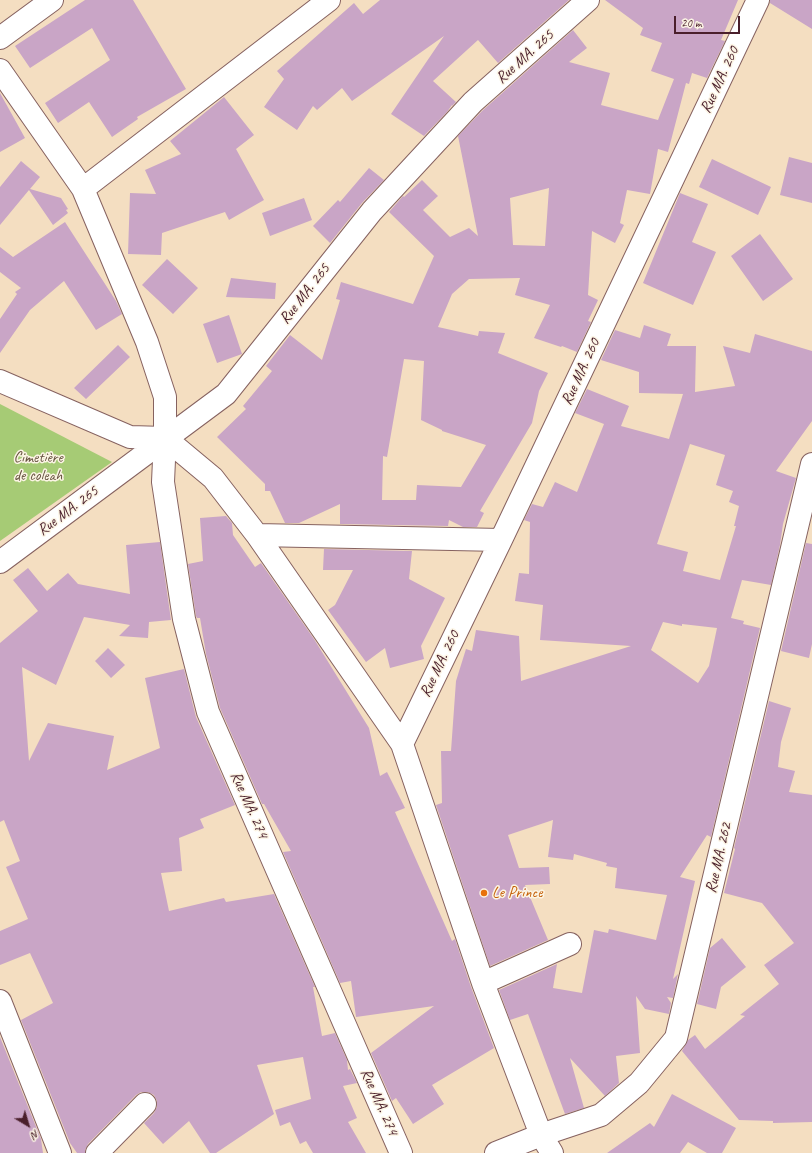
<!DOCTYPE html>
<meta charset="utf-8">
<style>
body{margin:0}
#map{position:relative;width:812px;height:1153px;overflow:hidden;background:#f4dec1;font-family:Caveat,sans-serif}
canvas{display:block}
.north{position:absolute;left:8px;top:1105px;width:40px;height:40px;-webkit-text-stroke:3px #fcf5e5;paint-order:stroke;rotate:142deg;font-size:11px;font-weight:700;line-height:16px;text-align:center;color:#4a1f2b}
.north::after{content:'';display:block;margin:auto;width:14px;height:18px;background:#4a1f2b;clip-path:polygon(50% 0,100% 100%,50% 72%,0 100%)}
.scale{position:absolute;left:674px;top:16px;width:66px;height:18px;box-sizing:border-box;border:2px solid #4a1f2b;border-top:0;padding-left:5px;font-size:12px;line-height:14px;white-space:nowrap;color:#4a1f2b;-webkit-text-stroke:3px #fcf5e5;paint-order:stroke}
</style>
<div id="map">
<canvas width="812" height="1153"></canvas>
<div class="north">N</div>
<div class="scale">20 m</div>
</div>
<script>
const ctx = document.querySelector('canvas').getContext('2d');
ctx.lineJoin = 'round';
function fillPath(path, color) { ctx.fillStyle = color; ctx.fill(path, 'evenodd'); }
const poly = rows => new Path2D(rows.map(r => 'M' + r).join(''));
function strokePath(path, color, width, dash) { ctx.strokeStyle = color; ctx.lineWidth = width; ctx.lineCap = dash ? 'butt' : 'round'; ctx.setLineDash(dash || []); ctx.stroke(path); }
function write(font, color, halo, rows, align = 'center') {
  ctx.font = font + ' Caveat,sans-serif'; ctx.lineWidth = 3; ctx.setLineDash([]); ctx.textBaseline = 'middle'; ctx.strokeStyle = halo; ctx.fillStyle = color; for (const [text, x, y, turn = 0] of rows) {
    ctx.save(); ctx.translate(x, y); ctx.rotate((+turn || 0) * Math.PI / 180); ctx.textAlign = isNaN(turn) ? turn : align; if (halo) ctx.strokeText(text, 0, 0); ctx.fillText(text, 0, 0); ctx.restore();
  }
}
const green = poly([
 [0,404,112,462,0,541]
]);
const building = poly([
 [85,0,133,0,186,89,137,117,138,119,112,137,89,102,58,123,45,103,110,60,92,28,30,68,15,46],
 [380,0,569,0,498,63,478,40,433,81,456,102,452,106,452,105,447,112,424,136,391,114,444,36,352,101,342,88,317,110,313,106,297,130,264,107,284,79,277,71,354,3,363,14],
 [605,0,738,0,721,40,725,41,707,78,692,73,689,84,686,83,668,152,658,149,650,194,627,190,620,223,624,225,615,243,592,231,588,295,598,300,588,321,591,322,577,352,562,346,561,347,534,338,550,305,515,295,520,278,469,279,452,294,438,327,478,336,479,331,505,333,498,353,548,373,539,391,532,423,480,511,484,513,477,527,463,527,449,520,448,526,340,524,340,504,299,523,285,523,270,491,265,491,265,484,217,437,246,409,243,406,272,371,266,366,290,335,322,360,340,300,336,299,341,282,413,304,434,256,389,212,403,196,404,197,422,180,438,196,423,210,450,237,469,228,478,236,458,136,482,111,573,30,587,48,569,62,610,73,601,105,658,120,674,79,651,71,662,43,640,35,643,28],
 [549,188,545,246,513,245,510,198],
 [404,359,424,361,421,420,442,430,442,431,486,445,461,487,417,485,416,500,382,500,383,456,387,457],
 [770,0,812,0,812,29,770,3],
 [0,93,25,138,0,152],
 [224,97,254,135,236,149,264,200,229,220,225,212,162,233,161,255,128,254,130,193,156,194,145,170,181,154,170,141],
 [789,157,812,163,812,203,780,195],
 [712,159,771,187,758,215,699,187],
 [21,161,40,177,30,189,61,198,68,209,66,210,68,213,53,225,29,190,0,225,0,187],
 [369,168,384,180,362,203,330,243,313,226,338,200,340,202],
 [680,193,708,204,692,242,716,252,693,305,643,283],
 [304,198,312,220,270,236,262,213],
 [65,222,116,301,122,314,96,330,64,281,30,310,0,353,0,319,17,294,15,292,21,288,0,272,0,247,13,257],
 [760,234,793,279,763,301,731,256],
 [167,259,198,288,173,314,142,285],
 [231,278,276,283,275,299,226,297],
 [229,315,242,354,217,363,203,324],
 [644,325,671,334,667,346,696,346,695,392,735,386,723,346,750,353,755,334,812,351,812,421,776,471,796,478,783,524,780,545,771,585,742,580,731,618,744,621,743,624,760,628,711,837,707,835,680,877,695,881,673,979,678,974,673,998,667,997,671,1003,669,1014,645,1009,636,996,640,1053,616,1056,619,1083,605,1096,570,1058,584,1108,565,1114,528,1014,510,1020,499,990,557,964,553,988,582,993,594,930,608,933,609,929,656,940,667,895,615,888,617,868,606,866,607,863,574,854,573,860,548,857,553,820,508,835,519,868,549,867,550,884,525,885,548,940,490,966,436,805,442,803,441,751,451,751,456,681,466,649,472,651,476,630,519,636,521,681,631,646,540,640,543,605,515,601,519,573,529,574,530,522,524,520,532,504,543,507,555,482,577,492,604,424,575,413,587,389,629,406,621,426,669,439,683,394,685,394,639,393,639,372,601,360,615,330,640,338],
 [690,444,725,455,716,485,733,491,729,502,739,506,734,526,736,526,720,580,683,571,688,552,657,544],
 [663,622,682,626,682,624,717,628,709,666,698,683,651,650],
 [118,345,130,357,86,399,74,388],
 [226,516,232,523,233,535,255,567,261,563,314,639,369,728,380,776,387,772,405,808,395,812,452,941,455,939,471,987,494,1048,432,1085,444,1104,413,1124,396,1098,392,1101,371,1053,434,1006,356,1017,351,981,340,983,283,852,291,851,264,804,262,804,220,708,206,654,200,618,197,618,196,616,188,564,203,561,200,518],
 [160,542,171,620,149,622,148,638,119,636,130,625,84,617,56,685,22,667,29,761,48,723,114,736,107,770,160,748,145,678,184,669,196,717,235,805,200,819,204,828,179,838,182,871,161,873,169,911,224,898,226,902,274,894,315,987,313,987,322,1036,335,1033,347,1060,348,1070,350,1069,357,1083,343,1086,357,1118,348,1122,366,1153,313,1153,306,1141,300,1144,290,1122,280,1126,275,1110,311,1099,303,1057,257,1065,274,1114,216,1153,210,1153,189,1121,163,1144,144,1123,154,1113,157,1107,157,1101,154,1095,148,1092,141,1092,136,1095,88,1144,85,1150,85,1153,77,1153,70,1143,21,1020,53,1003,30,953,0,965,0,931,28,919,6,867,20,861,4,820,0,822,0,643,38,611,13,580,28,568,47,591,68,573,78,584,130,594,126,545],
 [806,543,812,544,812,644,809,658,781,651],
 [324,549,412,551,409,579,445,598,421,646,424,659,390,668,385,648,366,662,328,610,335,605,353,570,323,570],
 [108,648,125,665,111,678,95,661],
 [769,701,791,708,781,742,778,767,795,771,789,792,812,795,812,1122,773,1123,773,1121,739,1120,682,1051,688,1040,695,1035,705,1049,745,1016,740,1015,779,984,764,965,794,943,762,903,724,893,735,849,734,848],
 [722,938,746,967,721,987,716,1009,697,1004,710,948],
 [0,1037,41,1139,43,1153,0,1153],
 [672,1094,736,1128,722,1153,707,1153,688,1142,680,1153,607,1153,650,1123,654,1127]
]);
const minor = poly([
 [0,38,52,0],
 [0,70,83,189,147,342,165,397,165,438,213,478,257,535,402,744,483,983,541,1135,552,1153],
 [83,189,329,0],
 [0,381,130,437,165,438,163,482,184,619,208,712,401,1153],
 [257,535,501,540],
 [0,562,226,394,372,211,473,102,588,0],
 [402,744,501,540,758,0],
 [483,983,570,944],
 [0,1001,60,1153],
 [97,1153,145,1104],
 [496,1153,541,1135,601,1115,639,1083,676,1038,812,464]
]);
const markers = [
 [484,893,4,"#e8710a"]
];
const streetNames = [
 ["Rue MA. 265",525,57,-42],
 ["Rue MA. 260",720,80,-65],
 ["Rue MA. 265",305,294,-52],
 ["Rue MA. 260",581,372,-65],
 ["Rue MA. 265",68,511,-37],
 ["Rue MA. 260",440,664,-64],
 ["Rue MA. 274",249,805,66],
 ["Rue MA. 262",719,858,-77],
 ["Rue MA. 274",379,1102,66]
];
const parkNames = [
 ["Cimetière",38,458],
 ["de coleah",38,476]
];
const foodNames = [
 ["Le Prince",492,893]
];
fillPath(green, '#a6cb75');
fillPath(building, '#c9a5c6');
strokePath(minor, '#866260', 24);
strokePath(minor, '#fff', 22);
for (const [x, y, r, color] of markers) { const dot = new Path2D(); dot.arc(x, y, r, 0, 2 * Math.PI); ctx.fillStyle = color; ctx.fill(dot); strokePath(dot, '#fcf5e5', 1.5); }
write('16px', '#4a1f2b', '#fcf5e5', streetNames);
write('16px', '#665341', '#fcf5e5', parkNames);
write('16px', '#c56008', '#fcf5e5', foodNames, 'left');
</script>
